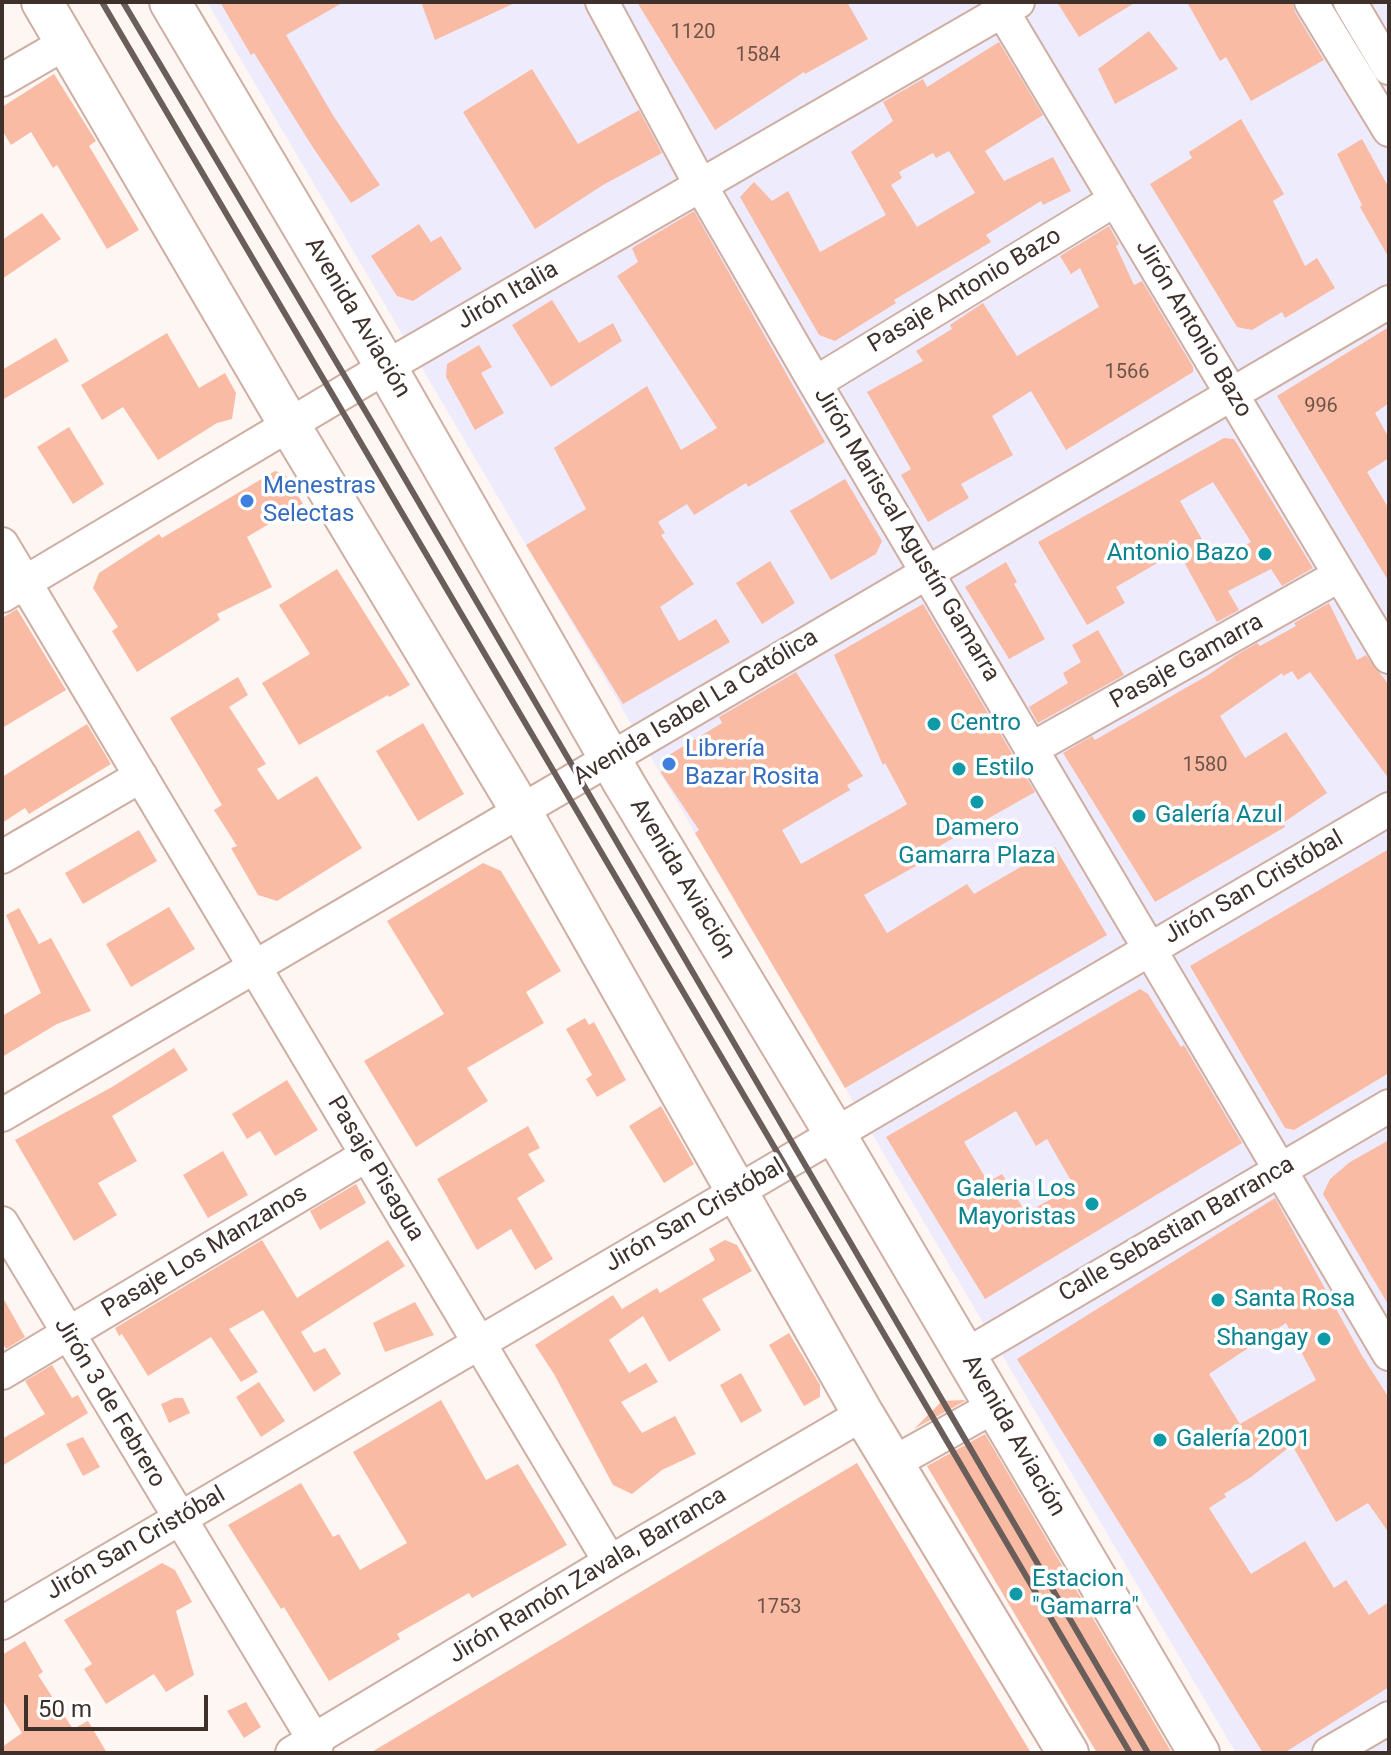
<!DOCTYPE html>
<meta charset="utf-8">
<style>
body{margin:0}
#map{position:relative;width:1391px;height:1755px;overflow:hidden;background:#fdf6f3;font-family:Roboto,sans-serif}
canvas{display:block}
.frame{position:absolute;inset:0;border:4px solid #3e312c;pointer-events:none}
.scale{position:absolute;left:24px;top:1695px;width:184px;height:36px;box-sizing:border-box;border:4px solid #3e312c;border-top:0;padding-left:10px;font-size:24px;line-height:28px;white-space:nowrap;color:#3e312c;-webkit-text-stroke:6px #fff;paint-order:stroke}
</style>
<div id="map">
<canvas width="1391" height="1755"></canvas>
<div class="frame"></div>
<div class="scale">50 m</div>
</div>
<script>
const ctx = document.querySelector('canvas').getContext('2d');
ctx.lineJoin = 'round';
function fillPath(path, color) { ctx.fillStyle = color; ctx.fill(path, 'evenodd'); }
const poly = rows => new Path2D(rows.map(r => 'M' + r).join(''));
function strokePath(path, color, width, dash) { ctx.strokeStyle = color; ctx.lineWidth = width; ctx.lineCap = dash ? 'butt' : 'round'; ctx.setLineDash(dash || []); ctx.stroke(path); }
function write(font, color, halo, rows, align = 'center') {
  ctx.font = font + ' Roboto,sans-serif'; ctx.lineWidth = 7; ctx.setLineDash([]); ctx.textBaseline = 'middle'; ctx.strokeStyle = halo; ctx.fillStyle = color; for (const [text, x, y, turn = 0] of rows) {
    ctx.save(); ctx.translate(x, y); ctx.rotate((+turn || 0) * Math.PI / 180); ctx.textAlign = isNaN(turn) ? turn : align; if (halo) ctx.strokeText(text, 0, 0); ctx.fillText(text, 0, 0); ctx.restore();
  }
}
const commercial = poly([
 [207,2,1389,2,1389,1753,1236,1753]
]);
const building = poly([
 [220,2,344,2,286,35,334,117,380,185,351,203,312,146,254,53,251,55],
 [421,2,517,2,435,40],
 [637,2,847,2,868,39,805,74,804,72,715,130],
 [1057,2,1136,2,1079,37],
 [1187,2,1292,2,1295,12,1324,60,1251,101,1226,57,1220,61],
 [1149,31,1178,69,1115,104,1098,69],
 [999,42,1043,115,985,151,1004,181,1053,157,1071,191,1043,205,1041,201,986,235,991,242,894,300,896,303,835,341,819,335,740,197,754,182,772,201,788,191,820,252,886,215,851,152,893,121,883,102,923,79,927,87],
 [949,151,975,193,917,227,891,185,902,178,899,172,933,153,936,158],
 [532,69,578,144,639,110,662,153,603,185,535,229,463,112],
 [54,74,96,141,89,146,139,230,107,249,57,165,53,168,31,132,11,145,2,130,2,107],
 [1241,119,1284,194,1273,201,1305,266,1317,258,1335,288,1285,318,1282,312,1252,330,1237,327,1150,184,1192,158,1189,152],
 [1362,139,1389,188,1389,258,1360,207,1362,205,1337,154],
 [694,211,825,442,748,487,746,483,694,515,687,504,658,522,665,533,661,535,694,584,660,607,679,641,716,619,730,642,623,704,526,545,586,509,554,448,647,386,681,450,717,428,617,276,638,262,632,248],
 [42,213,61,239,2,279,2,240],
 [419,224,431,242,441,236,462,269,413,301,397,296,371,256],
 [1109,226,1119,244,1116,246,1134,285,1142,281,1193,367,1193,372,1066,450,1031,391,992,416,1013,455,961,484,969,498,928,522,901,475,911,469,867,392,923,361,916,351,952,329,950,325,983,303,1017,356,1099,307,1080,268,1071,274,1060,256],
 [552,300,579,343,613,323,622,341,551,387,512,325],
 [1389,327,1389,403,1375,413,1389,438,1389,458,1367,472,1389,509,1389,582,1277,396],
 [167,333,199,388,225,373,236,393,232,419,217,423,158,460,123,407,102,420,81,385],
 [56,338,69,361,2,400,2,370],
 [479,345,492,367,481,373,504,413,475,430,446,377,447,364],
 [69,427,104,484,73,504,37,447],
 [1224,438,1234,439,1313,568,1282,586,1271,569,1228,591,1239,610,1217,622,1178,551,1116,587,1125,603,1087,625,1038,542],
 [1213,482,1251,542,1215,562,1180,501],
 [275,471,285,474,303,504,247,537,272,587,217,614,220,620,137,672,112,631,118,627,93,588,99,573,159,534,162,538],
 [845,479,882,541,876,554,831,580,790,511],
 [770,561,795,603,762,624,736,583],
 [1006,562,1017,582,1014,584,1045,639,1009,659,965,587],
 [337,569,410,685,389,697,388,695,299,745,262,683,310,654,279,605],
 [1329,603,1357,660,1366,655,1389,685,1389,779,1310,672,1298,680,1292,671,1283,676,1282,673,1220,716,1245,758,1286,732,1327,793,1283,823,1285,827,1155,902,1063,753,1092,736,1095,740,1210,674,1235,656,1257,643,1260,646,1296,626,1294,623],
 [923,604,1035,792,913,861,916,866,864,895,887,933,967,884,974,894,1055,847,1107,935,845,1088,695,833,699,830,661,773,669,755,722,723,719,717,796,672,863,776,847,785,850,790,782,830,801,864,901,808,907,804,885,763,883,765,834,655],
 [17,609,66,690,2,728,2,618],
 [1098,630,1124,675,1038,723,1029,707,1068,683,1063,673,1081,662,1072,645],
 [238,677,248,695,229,707,266,764,257,769,278,800,317,776,362,848,277,901,258,895,231,848,237,846,214,810,222,805,170,718],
 [423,723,464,794,418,821,376,751],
 [87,724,111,764,29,814,25,808,2,823,2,777],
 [139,830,157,861,83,904,65,873],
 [1389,849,1389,1073,1294,1130,1285,1128,1190,966],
 [483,863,501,871,561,971,526,992,544,1023,467,1068,488,1101,416,1147,364,1061,444,1014,387,921],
 [169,907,195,949,131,987,106,944],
 [19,908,39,944,51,938,91,1011,57,1024,2,1057,2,1016,41,993,6,915],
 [1140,989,1148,994,1181,1047,1184,1045,1242,1143,985,1299,886,1137],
 [1016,1111,1036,1146,1047,1139,1074,1186,1026,1213,1002,1174,988,1182,964,1142],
 [585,1018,589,1025,594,1022,626,1080,597,1097,586,1079,592,1075,566,1029],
 [174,1048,188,1070,112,1116,137,1161,98,1183,117,1215,74,1241,15,1140,112,1087],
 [287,1080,318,1130,275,1156,260,1131,247,1139,232,1114],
 [661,1106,694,1164,664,1183,629,1126],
 [528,1126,540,1148,528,1154,545,1181,517,1198,553,1259,535,1270,511,1229,477,1250,437,1179],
 [1389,1140,1389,1306,1323,1194,1330,1179,1350,1162],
 [223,1151,248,1195,208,1218,183,1175],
 [356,1184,366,1203,320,1230,310,1211],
 [1275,1198,1361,1354,1389,1398,1389,1533,1368,1503,1336,1522,1292,1445,1251,1477,1224,1494,1226,1497,1209,1508,1251,1574,1305,1541,1334,1588,1346,1580,1369,1615,1389,1602,1389,1687,1284,1753,1263,1753,1017,1359],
 [1286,1323,1316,1380,1240,1424,1209,1374],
 [262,1240,297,1298,388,1240,405,1266,301,1332,314,1353,325,1348,341,1374,314,1392,263,1310,229,1329,258,1372,241,1382,211,1337,148,1376,122,1334,119,1336,115,1328],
 [725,1240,737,1245,752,1271,702,1299,721,1330,669,1362,643,1316,609,1340,629,1373,646,1363,658,1382,621,1402,642,1433,675,1416,696,1454,662,1470,632,1494,613,1485,554,1374,535,1345,613,1295,622,1309,657,1288,660,1293,715,1260,709,1249],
 [2,1296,25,1337,6,1349,2,1342],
 [415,1302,434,1335,385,1352,373,1323],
 [789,1333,820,1385,820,1397,804,1406,769,1345],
 [52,1365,72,1398,78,1395,88,1413,2,1466,2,1439,45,1414,25,1381],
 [741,1373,762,1411,741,1423,720,1385],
 [259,1382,285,1421,261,1437,236,1397],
 [175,1398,183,1398,190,1413,169,1423,161,1404],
 [441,1400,486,1480,518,1464,567,1545,472,1598,469,1593,397,1634,400,1639,329,1681,284,1607,281,1609,228,1525,301,1483,333,1537,339,1534,360,1570,407,1543,353,1452],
 [965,1400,965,1401,914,1429,942,1401],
 [985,1434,1172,1753,1097,1753,927,1466],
 [83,1437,100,1467,83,1476,66,1444],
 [857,1463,1031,1753,370,1753],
 [162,1563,175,1570,192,1602,176,1611,194,1675,166,1692,154,1674,106,1704,84,1669,92,1664,64,1620],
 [25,1641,43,1672,38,1675,73,1729,88,1721,107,1753,2,1753,2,1747,22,1733,2,1699,2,1655],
 [246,1702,261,1727,244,1738,227,1711]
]);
const minor = poly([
 [602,2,701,186,815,383,1389,1354],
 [997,2,1389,657],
 [1311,2,1389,130],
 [1350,2,1389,68],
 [2,80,66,43],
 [815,383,1115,200],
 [2,544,610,1562],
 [2,596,386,367,1018,2],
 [1033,748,1340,575],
 [2,857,141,776],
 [2,1115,1389,302],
 [2,1223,317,1745],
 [966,1355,1389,1106],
 [2,1373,367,1155],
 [893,1463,995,1406],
 [2,1623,1389,809],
 [292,1753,610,1562,863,1414],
 [1329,1753,1389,1718]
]);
const major = poly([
 [42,2,290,426,510,792,863,1414,1068,1753],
 [170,2,386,367,625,785,835,1134,1199,1753]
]);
const rail = poly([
 [102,2,1130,1753],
 [123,2,376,429,1148,1753]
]);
const markers = [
 [247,501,8,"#3f7fe0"],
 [1265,554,8,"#0f9aa8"],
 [934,724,8,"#0f9aa8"],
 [669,764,8,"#3f7fe0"],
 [959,769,8,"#0f9aa8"],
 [977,802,8,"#0f9aa8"],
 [1139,816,8,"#0f9aa8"],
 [1092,1204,8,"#0f9aa8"],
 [1218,1300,8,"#0f9aa8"],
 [1324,1339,8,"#0f9aa8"],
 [1160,1440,8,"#0f9aa8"],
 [1016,1594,8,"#0f9aa8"]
];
const numberNames = [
 ["1120",693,33],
 ["1584",758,56],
 ["1566",1127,373],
 ["996",1321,407],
 ["1580",1205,766],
 ["1753",779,1608]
];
const streetNames = [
 ["Pasaje Antonio Bazo",965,291,-31],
 ["Jirón Italia",508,296,-30],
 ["Avenida Aviación",357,318,59],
 ["Jirón Antonio Bazo",1193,329,59],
 ["Jirón Mariscal Agustín Gamarra",906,535,59],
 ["Pasaje Gamarra",1187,662,-29],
 ["Avenida Isabel La Católica",696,708,-31],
 ["Avenida Aviación",682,879,59],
 ["Jirón San Cristóbal",1254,888,-30],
 ["Pasaje Pisagua",375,1169,59],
 ["Jirón San Cristóbal",695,1216,-30],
 ["Calle Sebastian Barranca",1177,1230,-30],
 ["Pasaje Los Manzanos",205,1252,-31],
 ["Jirón 3 de Febrero",109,1403,59],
 ["Avenida Aviación",1013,1436,60],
 ["Jirón San Cristóbal",136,1544,-30],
 ["Jirón Ramón Zavala, Barranca",588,1576,-31]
];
const shopNames = [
 ["Menestras",263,487],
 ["Selectas",263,515],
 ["Librería",685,750],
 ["Bazar Rosita",685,778]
];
const cultureNames = [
 ["Antonio Bazo",1249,554,"right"],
 ["Centro",950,724],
 ["Estilo",975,769],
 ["Galería Azul",1155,816],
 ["Damero",977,829,"center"],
 ["Gamarra Plaza",977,857,"center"],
 ["Galeria Los",1076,1190,"right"],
 ["Mayoristas",1076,1218,"right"],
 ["Santa Rosa",1234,1300],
 ["Shangay",1308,1339,"right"],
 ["Galería 2001",1176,1440],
 ["Estacion",1032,1580],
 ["\"Gamarra\"",1032,1608]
];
fillPath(commercial, '#eeebfd');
fillPath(building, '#fabba4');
strokePath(minor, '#ceaea2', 36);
strokePath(major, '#ceaea2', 44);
strokePath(minor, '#fff', 32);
strokePath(major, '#fff', 40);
strokePath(rail, '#6a5e5a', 6);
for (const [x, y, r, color] of markers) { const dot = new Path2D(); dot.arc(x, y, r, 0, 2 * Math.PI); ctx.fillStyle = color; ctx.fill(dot); strokePath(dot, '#fff', 3); }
write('20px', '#6d544a', null, numberNames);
write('24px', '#3e312c', '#fff', streetNames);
write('24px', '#366cbe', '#fff', shopNames, 'left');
write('24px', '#0d838f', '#fff', cultureNames, 'left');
</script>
